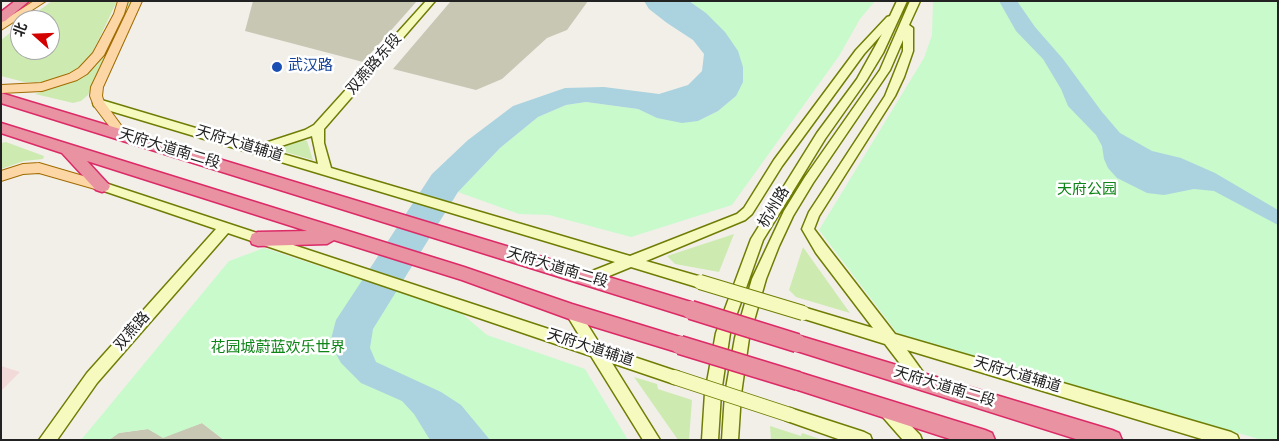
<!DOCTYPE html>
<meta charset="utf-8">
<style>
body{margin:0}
#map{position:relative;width:1279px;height:441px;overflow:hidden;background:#f2efe9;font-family:Overpass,"Noto Sans SC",sans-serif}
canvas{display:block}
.frame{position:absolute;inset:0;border:2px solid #222;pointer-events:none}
.north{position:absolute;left:10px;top:10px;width:50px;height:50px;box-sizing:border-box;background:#fff;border:1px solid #a7a7a7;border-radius:50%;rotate:290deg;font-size:14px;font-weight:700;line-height:20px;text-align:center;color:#222}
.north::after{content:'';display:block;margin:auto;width:18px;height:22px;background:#d40000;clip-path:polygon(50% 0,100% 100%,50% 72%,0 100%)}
</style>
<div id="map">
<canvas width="1279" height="441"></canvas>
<div class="frame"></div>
<div class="north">北</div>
</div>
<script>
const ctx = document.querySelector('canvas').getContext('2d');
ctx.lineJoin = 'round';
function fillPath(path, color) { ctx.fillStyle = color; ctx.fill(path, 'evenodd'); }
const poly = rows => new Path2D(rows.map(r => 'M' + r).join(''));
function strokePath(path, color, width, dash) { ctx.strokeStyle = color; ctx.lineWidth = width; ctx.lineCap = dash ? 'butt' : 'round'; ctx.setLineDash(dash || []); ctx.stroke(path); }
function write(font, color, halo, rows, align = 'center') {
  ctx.font = font + ' Overpass,"Noto Sans SC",sans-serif'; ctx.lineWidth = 5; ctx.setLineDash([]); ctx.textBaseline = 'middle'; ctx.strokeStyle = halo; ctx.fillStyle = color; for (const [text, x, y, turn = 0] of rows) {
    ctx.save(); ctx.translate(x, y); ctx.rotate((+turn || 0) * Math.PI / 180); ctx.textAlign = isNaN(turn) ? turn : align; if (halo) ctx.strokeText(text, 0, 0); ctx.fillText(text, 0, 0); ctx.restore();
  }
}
const commercial = poly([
 [1,366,20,372,1,391]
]);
const construction = poly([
 [253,1,417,1,363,62,245,31],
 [451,1,588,1,567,30,547,38,502,79,476,90,393,69],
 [202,423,224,440,109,440,118,433,148,429,163,437]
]);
const grass = poly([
 [52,1,117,1,88,62,77,70,44,82,24,82,1,76,1,40,20,25,20,50,50,50,50,20,26,20],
 [127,1,131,1,88,95,81,101,73,103,35,94,83,77,98,64],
 [301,139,307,141,313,160,272,148],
 [6,142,44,156,43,159,24,161,1,169,1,143],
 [734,234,719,272,675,264,667,256],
 [803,247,850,313,796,297,789,290],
 [634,377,657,384,658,389,692,400,689,440,678,440],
 [770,426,801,436,802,433,823,440,771,440]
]);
const park = poly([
 [689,1,875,1,860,19,839,56,732,205,631,237,549,215,519,214,458,192,500,148,538,117,566,105,586,102,638,109,657,118,698,121,718,111,736,96,706,13],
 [933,1,1278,1,1278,440,1262,440,897,333,819,230,924,58,932,35],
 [264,248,460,312,487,335,585,369,628,440,224,440,202,423,163,438,148,429,119,433,109,440,81,440,229,261]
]);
const water = poly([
 [644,1,689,1,706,13,725,32,738,51,743,67,743,82,736,96,718,111,698,121,682,123,657,118,638,109,586,102,566,105,538,117,500,148,458,192,373,329,370,348,376,362,441,392,461,405,490,440,430,440,414,414,402,401,361,383,341,363,330,343,336,320,432,174,468,140,513,106,565,88,604,87,659,94,688,85,702,71,704,54,693,40,667,23,649,9],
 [999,1,1017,1,1035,27,1063,59,1102,112,1120,133,1152,151,1181,158,1215,173,1278,210,1278,225,1214,191,1194,189,1164,195,1147,193,1117,178,1108,168,1104,159,1102,146,1096,135,1068,106,1061,89,1043,59,1016,31]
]);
const secondary = poly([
 [426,1,435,1,324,129,324,143,331,168,630,256,737,214,744,208,774,160,856,50,887,17,890,16,897,1,907,1,883,53,866,81,825,139,763,240,730,333,721,393,718,440,702,440,705,393,716,333,751,239,817,133,857,79,882,34,864,54,782,166,752,214,745,220,646,261,705,278,707,282,705,286,700,288,631,267,587,285,582,283,580,279,582,275,615,262,94,106,93,103,98,99,256,146,305,130,314,125,426,1],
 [312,136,318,164,269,150,312,136],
 [910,1,920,1,909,25,913,28,913,51,904,77,895,96,819,216,814,229,826,245,895,334,1231,432,1237,435,1239,440,1205,440,907,350,930,382,928,387,923,389,918,387,885,344,798,317,796,313,798,309,803,307,873,328,816,253,802,229,809,212,885,96,903,51,903,40,890,70,813,183,793,216,779,246,766,279,749,338,741,394,738,440,722,440,725,394,735,338,752,279,784,211,805,177,880,70,910,1],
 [102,182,582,340,565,312,567,308,572,306,577,308,601,346,679,372,681,377,679,382,674,384,612,363,660,440,643,440,591,356,228,233,97,383,57,440,39,440,87,373,216,229,98,189,96,186,98,183,102,182],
 [886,403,891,405,920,435,922,440,903,440,881,415,878,410,881,405,886,403],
 [790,408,864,432,870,435,872,440,841,440,790,422,785,420,782,415,785,410,790,408]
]);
const primary = poly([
 [34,1,46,1,1,30,1,22,34,1],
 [118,1,128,1,124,14,104,55,87,74,77,80,42,91,1,93,1,85,41,83,69,74,79,68,93,53,114,14,118,1],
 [132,1,142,1,103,87,102,96,104,102,129,136,123,140,119,139,94,106,90,96,91,87,132,1],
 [39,163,107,183,109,186,107,189,102,191,39,173,23,174,1,181,1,171,23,164,39,163]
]);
const highway = poly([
 [15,1,29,1,5,21,1,22,1,12,15,1],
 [1,93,691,302,697,305,700,310,697,315,691,318,1,103,1,93],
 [1,123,464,267,572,304,680,337,687,339,689,345,687,351,680,353,572,320,462,280,334,240,327,244,258,246,252,244,250,239,252,234,258,232,307,231,87,161,110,186,108,190,102,192,96,190,62,153,1,133,1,123],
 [797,335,1112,430,1119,433,1122,440,1079,440,797,351,790,349,788,343,790,337,797,335],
 [798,372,985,430,992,433,995,440,953,440,798,390,791,387,788,381,791,375,798,372]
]);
const secondaryBridge = poly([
 [700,282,803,313],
 [674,377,790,415]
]);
const highwayBridge = poly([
 [691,310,797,343],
 [680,345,798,381]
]);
const markers = [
 [277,67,6,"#1a4fb4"]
];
const streetNames = [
 ["双燕路东段",375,65,-49],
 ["天府大道辅道",239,145,17],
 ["天府大道南二段",169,150,17],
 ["杭州路",775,208,-59],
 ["天府大道南二段",557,269,17],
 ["双燕路",133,332,-49],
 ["天府大道辅道",590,349,18],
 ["天府大道辅道",1017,376,17],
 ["天府大道南二段",944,388,17]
];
const transitNames = [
 ["武汉路",288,67]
];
const parkNames = [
 ["天府公园",1087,191],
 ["花园城蔚蓝欢乐世界",278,349]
];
fillPath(commercial, '#f2dad9');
fillPath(construction, '#c7c7b4');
fillPath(grass, '#cdebb0');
fillPath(park, '#c8facc');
fillPath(water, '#aad3df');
strokePath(secondary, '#707d05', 3);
strokePath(primary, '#a06b00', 2);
strokePath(highway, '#dc2a67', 3);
fillPath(secondary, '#f7fabf');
fillPath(primary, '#fcd6a4');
fillPath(highway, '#e892a2');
strokePath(secondaryBridge, '#707d05', 16, []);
strokePath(highwayBridge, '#dc2a67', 21, []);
strokePath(secondaryBridge, '#f7fabf', 14);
strokePath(highwayBridge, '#e892a2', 18);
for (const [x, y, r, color] of markers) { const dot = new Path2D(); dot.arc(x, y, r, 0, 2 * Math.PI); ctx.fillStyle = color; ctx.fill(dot); strokePath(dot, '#fff', 2); }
write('15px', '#222', '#fff', streetNames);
write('15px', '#164399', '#fff', transitNames, 'left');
write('15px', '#0c8416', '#fff', parkNames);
</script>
